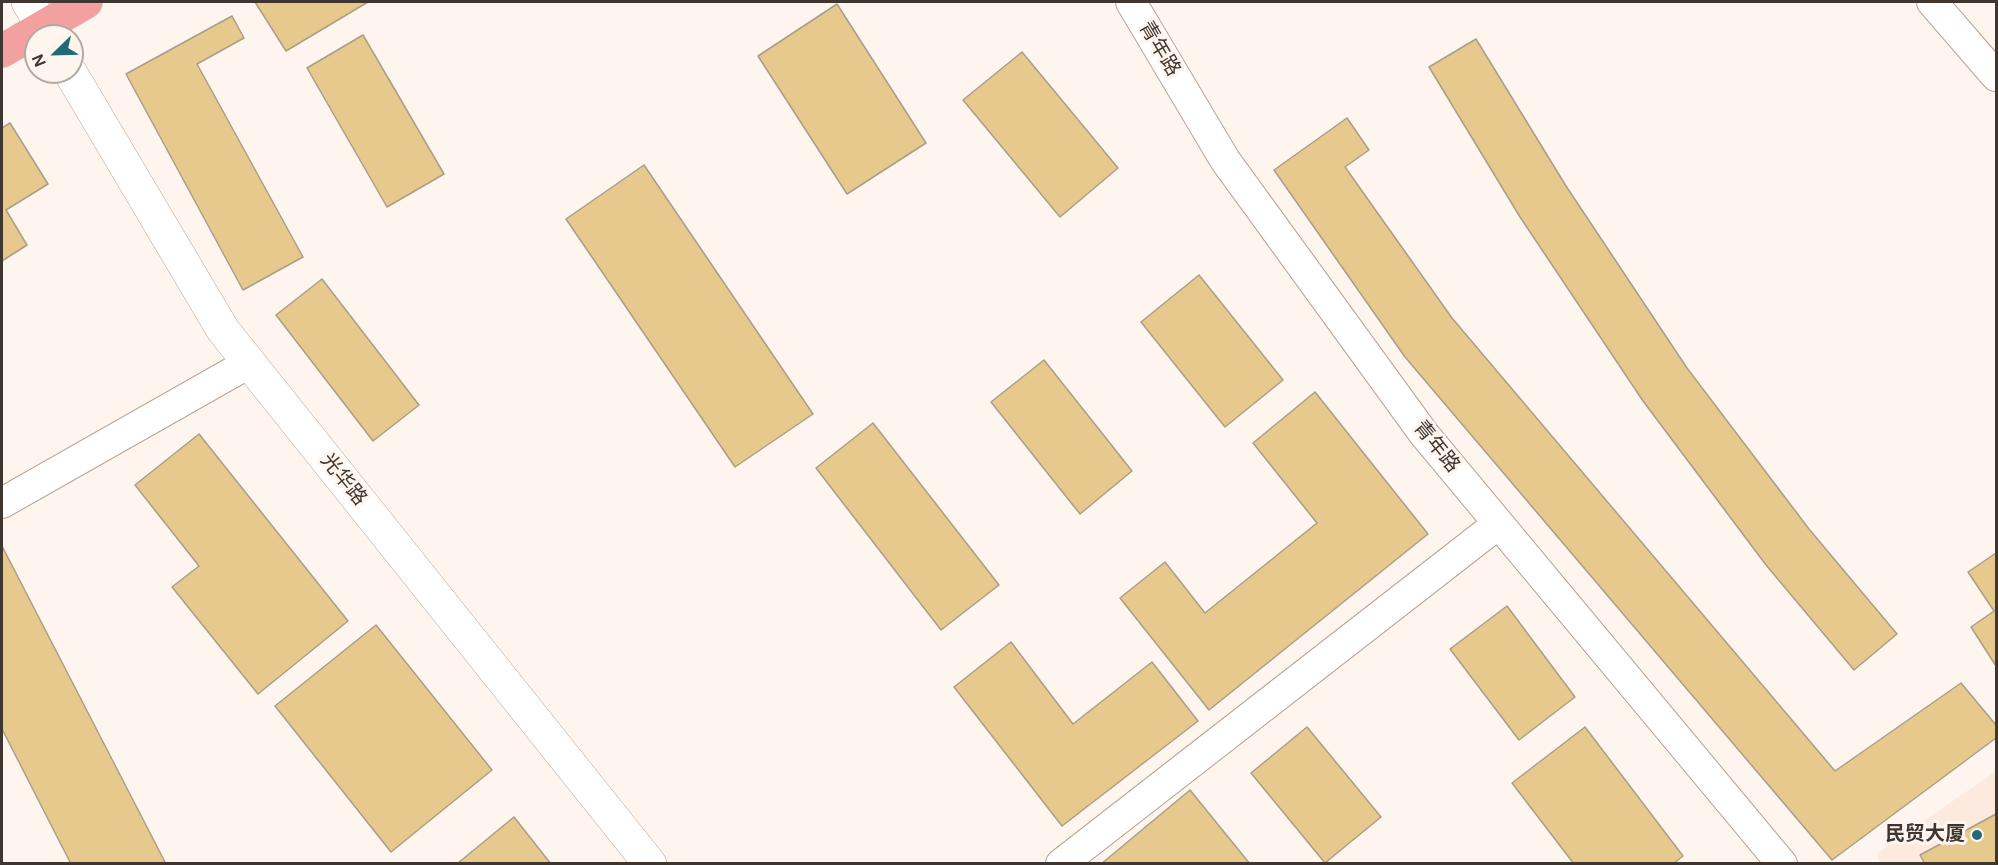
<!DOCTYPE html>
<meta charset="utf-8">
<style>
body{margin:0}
#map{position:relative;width:1998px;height:865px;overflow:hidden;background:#fff5ef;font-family:"DM Sans",sans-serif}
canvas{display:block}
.frame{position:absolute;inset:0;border:3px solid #3f3630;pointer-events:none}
.north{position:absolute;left:24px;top:24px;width:60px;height:60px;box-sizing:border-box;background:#fff5ef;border:2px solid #b2a9a3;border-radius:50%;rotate:247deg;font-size:16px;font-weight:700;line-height:24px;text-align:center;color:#3f3630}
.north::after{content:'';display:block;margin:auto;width:21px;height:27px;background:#216b74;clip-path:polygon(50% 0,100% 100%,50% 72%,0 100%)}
</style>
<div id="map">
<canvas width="1998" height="865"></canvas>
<div class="frame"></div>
<div class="north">N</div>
</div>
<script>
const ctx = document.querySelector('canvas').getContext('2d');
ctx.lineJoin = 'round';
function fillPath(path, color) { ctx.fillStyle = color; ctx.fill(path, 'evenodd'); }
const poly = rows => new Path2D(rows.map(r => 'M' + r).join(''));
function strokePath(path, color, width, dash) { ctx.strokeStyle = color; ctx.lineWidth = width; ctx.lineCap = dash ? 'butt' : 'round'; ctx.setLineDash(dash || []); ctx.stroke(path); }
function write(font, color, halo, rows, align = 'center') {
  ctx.font = font + ' "DM Sans","Noto Sans SC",sans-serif'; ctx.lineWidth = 6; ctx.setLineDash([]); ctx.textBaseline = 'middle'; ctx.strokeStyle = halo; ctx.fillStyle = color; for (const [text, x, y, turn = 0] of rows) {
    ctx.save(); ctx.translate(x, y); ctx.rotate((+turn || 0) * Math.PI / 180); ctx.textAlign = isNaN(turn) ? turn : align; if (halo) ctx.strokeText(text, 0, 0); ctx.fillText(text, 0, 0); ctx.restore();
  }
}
const built = poly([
 [1996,771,1996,863,1881,863,1876,854]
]);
const building = poly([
 [255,2,368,2,286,51,255,2],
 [837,4,926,143,847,194,758,56,837,4],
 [232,16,244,38,197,64,303,257,243,290,126,74,232,16],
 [363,35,444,174,387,207,307,68,363,35],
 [1476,39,1566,186,1687,368,1809,529,1897,634,1854,670,1766,565,1643,401,1520,217,1429,67,1476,39],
 [1022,52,1118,168,1060,217,963,100,1022,52],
 [1347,118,1369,150,1345,167,1452,318,1835,771,1961,683,1996,725,1996,738,1832,860,1405,357,1274,170,1347,118],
 [10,123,48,184,6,210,27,245,2,261,2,128,10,123],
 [644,165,813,414,735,467,566,219,644,165],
 [1199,275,1283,380,1225,427,1141,322,1199,275],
 [322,279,419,405,373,441,276,315,322,279],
 [1044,360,1132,471,1080,514,991,402,1044,360],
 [1315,392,1428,534,1209,710,1120,598,1165,562,1205,613,1317,523,1253,443,1315,392],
 [873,423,999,585,941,630,816,468,873,423],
 [199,434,348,621,258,694,172,587,199,566,135,485,199,434],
 [2,546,166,864,71,864,2,729,2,546],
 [1996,553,1996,666,1971,627,1994,611,1968,572,1996,553],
 [1507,606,1575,697,1519,740,1450,649,1507,606],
 [376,625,492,770,391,852,275,706,376,625],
 [1011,642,1073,724,1152,662,1198,721,1062,826,954,687,1011,642],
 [1307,727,1381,817,1325,863,1251,773,1307,727],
 [1585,727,1683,856,1673,864,1574,864,1512,783,1585,727],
 [1190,790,1250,864,1101,864,1190,790],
 [1996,814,1996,864,1925,864,1920,855,1996,814],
 [514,817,551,864,458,864,458,863,514,817]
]);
const street = poly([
 [1131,2,1225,160,1424,434,1782,864],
 [1932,2,1996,76],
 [2,503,249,363],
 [1061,864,1498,524]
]);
const secondary = poly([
 [28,2,48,36],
 [70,72,223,330,650,864]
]);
const primary = poly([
 [2,51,86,2]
]);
const markers = [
 [1977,835,6,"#216b74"]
];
const streetNames = [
 ["青年路",1159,49,59],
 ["青年路",1436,447,51],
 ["光华路",343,480,51]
];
const poiNames = [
 ["民贸大厦",1965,835]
];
fillPath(built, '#fdeade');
fillPath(building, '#e7c98d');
strokePath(building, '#a99e88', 1.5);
strokePath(street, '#bba495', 32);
strokePath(secondary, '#bba495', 34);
strokePath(primary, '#d5d3d1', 34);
strokePath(street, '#fff', 30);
strokePath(secondary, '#fff', 33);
strokePath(primary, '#f3a0a1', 33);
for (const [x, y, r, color] of markers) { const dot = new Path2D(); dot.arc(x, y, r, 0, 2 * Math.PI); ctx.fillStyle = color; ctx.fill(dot); strokePath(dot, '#fff5ef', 2); }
write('20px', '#3f3630', '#fff5ef', streetNames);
write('bold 20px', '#3f3630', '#fff5ef', poiNames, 'right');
</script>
